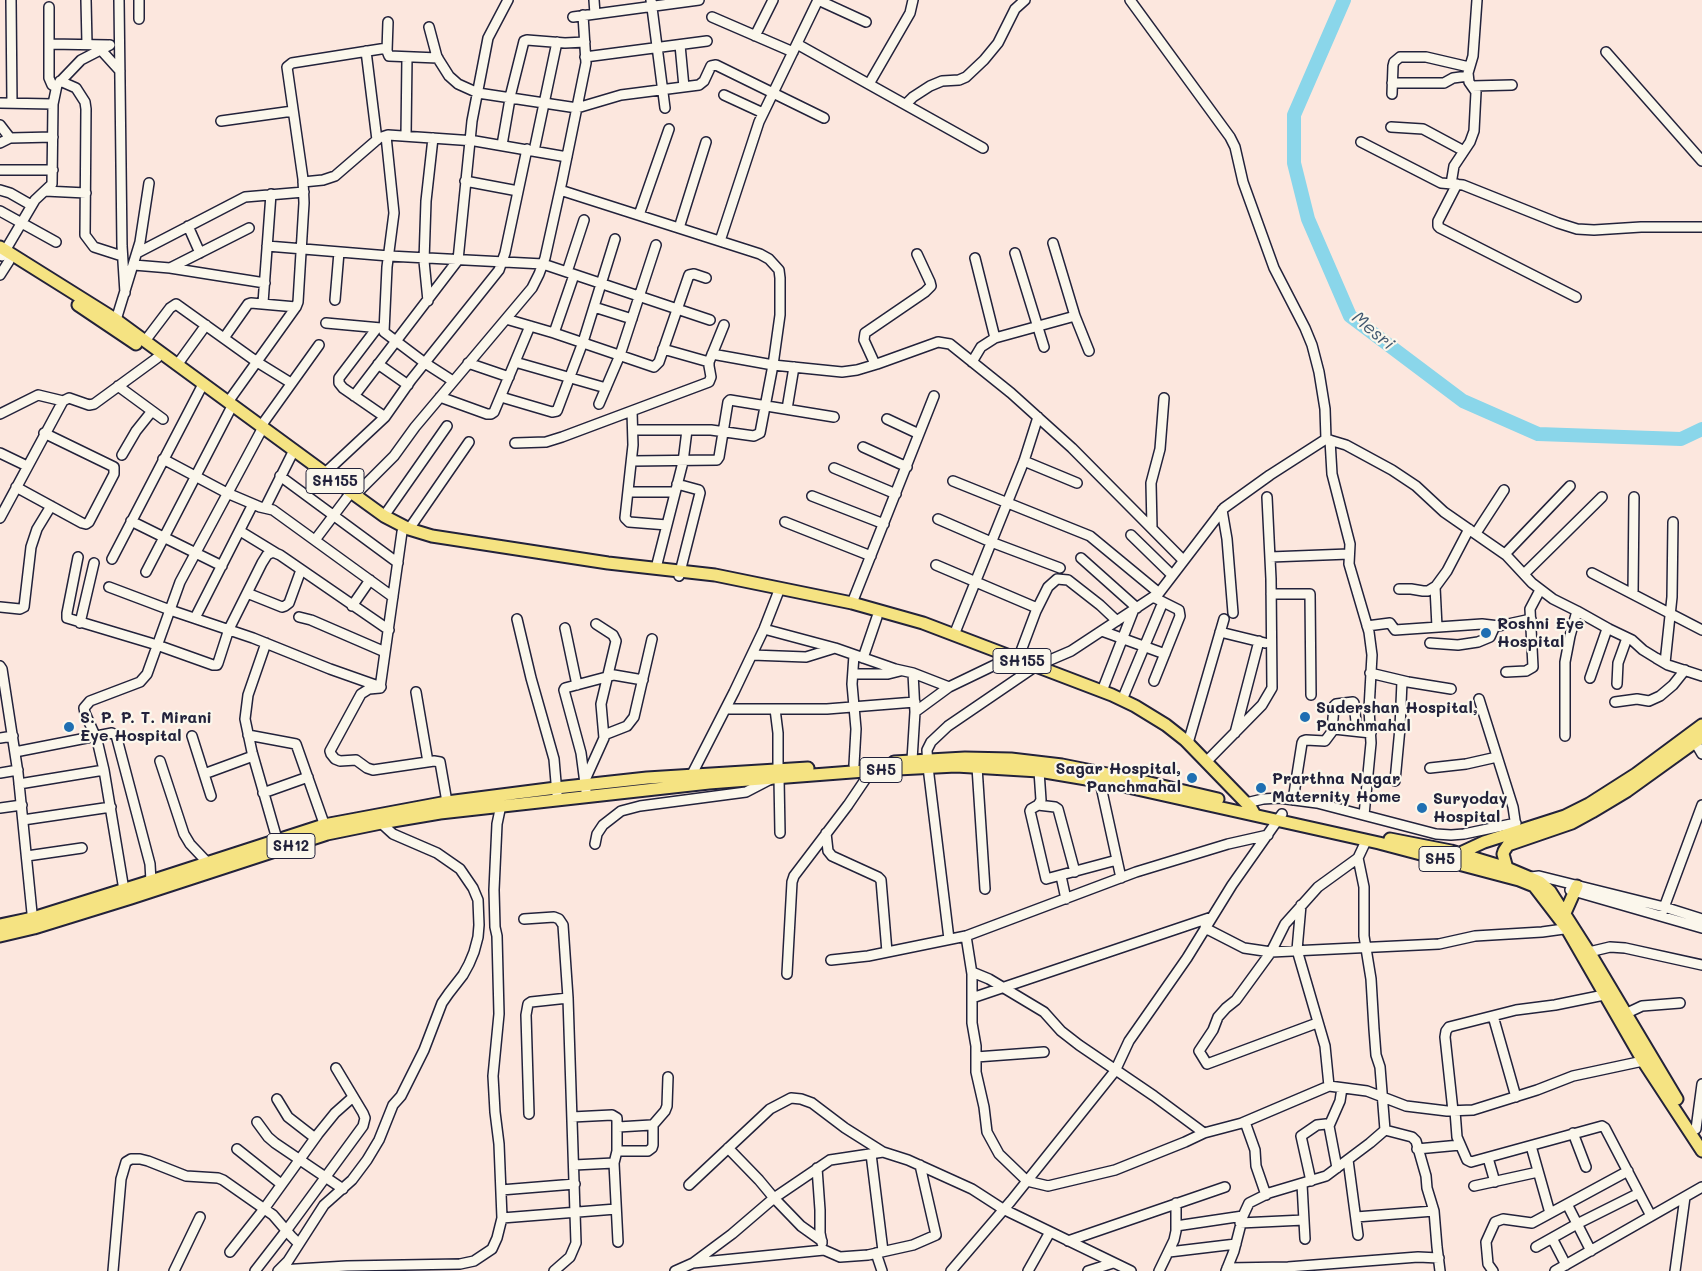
<!DOCTYPE html>
<style>
body{margin:0}
canvas{display:block;background:#fce7de}
</style>
<canvas width="1702" height="1271"></canvas>
<script>
const ctx = document.querySelector('canvas').getContext('2d');
ctx.lineJoin = 'round';
const poly = rows => new Path2D(rows.map(r => 'M' + r).join(''));
function strokePath(path, color, width, dash) { ctx.strokeStyle = color; ctx.lineWidth = width; ctx.lineCap = dash ? 'butt' : 'round'; ctx.setLineDash(dash || []); ctx.stroke(path); }
function write(font, color, halo, rows, align = 'center') {
  ctx.font = font + ' Mali,sans-serif'; ctx.lineWidth = 4.5; ctx.setLineDash([]); ctx.textBaseline = 'middle'; ctx.strokeStyle = halo; ctx.fillStyle = color; for (const [text, x, y, turn = 0] of rows) {
    ctx.save(); ctx.translate(x, y); ctx.rotate((+turn || 0) * Math.PI / 180); ctx.textAlign = isNaN(turn) ? turn : align; if (halo) ctx.strokeText(text, 0, 0); ctx.fillText(text, 0, 0); ctx.restore();
  }
}
const river = poly([
 [1344,0,1294,115,1294,163,1308,219,1350,316,1463,401,1538,434,1681,439,1702,429]
]);
const minor = poly([
 [11,0,12,103],
 [86,0,87,44],
 [119,0,122,246,125,293],
 [139,0,139,19],
 [594,0,595,14],
 [651,0,665,108],
 [818,0,866,22],
 [1130,0,1230,137,1235,147,1243,182,1274,268,1305,328,1312,345,1319,372,1325,409,1326,439],
 [49,7,49,78,52,85,56,87],
 [573,17,699,0],
 [712,17,793,52],
 [388,22,387,51,389,56,438,58],
 [429,27,437,57,449,76,458,84,478,93,577,108,621,95,699,85,704,81,711,66,716,65,824,118],
 [755,36,773,0],
 [49,44,109,45],
 [797,44,983,148],
 [680,45,684,87],
 [101,50,120,71],
 [366,51,377,140],
 [1606,52,1702,161],
 [585,57,707,41],
 [60,81,76,88,85,102,86,109,85,235,94,247,122,256],
 [1392,83,1444,83,1453,78,1468,76],
 [869,84,910,13,913,0],
 [1472,86,1512,85],
 [1392,94,1393,66,1394,62,1400,57,1426,57,1469,67],
 [724,95,763,113],
 [0,103,53,104],
 [906,104,913,97,930,86,942,81,959,80,966,77,984,60,998,43,1015,9,1025,0],
 [221,121,293,111],
 [0,125,10,138],
 [1391,127,1423,129,1464,151],
 [386,136,394,213,387,267,384,332,425,363,453,381],
 [406,136,407,57],
 [1361,142,1441,183,1463,185,1558,223,1577,229,1594,230,1641,227,1702,227],
 [0,143,10,138,53,137],
 [502,145,511,93,524,41,527,40,565,43,585,42],
 [534,151,557,42],
 [1,170,53,170],
 [465,181,518,191],
 [303,182,323,180,335,176,379,138,388,135,475,141,567,157],
 [1451,184,1454,166,1470,142,1474,131,1476,92,1469,82,1468,73,1473,56,1477,0],
 [1457,184,1438,221,1438,226,1440,228,1576,297],
 [0,190,10,193,31,205],
 [560,190,760,254,769,259,779,270,780,278,780,315,773,365,760,433,754,436,711,430,633,430],
 [45,191,86,193],
 [0,211,56,242],
 [639,215,669,129],
 [188,226,200,253],
 [679,228,706,142],
 [720,241,759,122,818,0],
 [1053,243,1075,316,1089,351],
 [267,246,389,256,543,264,710,320],
 [137,253,245,197,304,192],
 [1015,253,1044,347],
 [2,256,35,200,52,184,53,104,57,85,81,60,110,45],
 [975,258,995,338],
 [134,265,170,268,265,283],
 [170,268,249,228],
 [567,272,584,220],
 [0,275,9,261],
 [335,300,339,252],
 [428,301,424,261,426,201,433,138],
 [263,303,271,194],
 [594,307,632,319],
 [506,319,554,333,654,367,659,362,689,275,694,274,706,278],
 [116,320,140,242,149,183],
 [326,323,381,328],
 [377,328,339,378,339,383,343,388,385,417],
 [554,333,574,275],
 [224,338,248,304,251,303,296,307],
 [145,341,170,308,176,304,257,362,291,383],
 [663,349,709,362],
 [712,354,773,365,842,372,857,370,877,364,938,342,950,344,1011,393,1072,448,1183,560],
 [515,362,606,388],
 [972,362,981,347,995,338,1075,316],
 [468,363,509,377],
 [378,364,408,385],
 [875,364,864,340,865,333,925,292,931,286,930,282,917,254],
 [177,365,206,325],
 [118,386,163,419],
 [354,396,458,260,472,121,488,38,508,0],
 [440,397,487,414,491,414,494,412,530,326],
 [501,397,552,412,557,411,583,342,615,239],
 [228,402,296,307,298,302,304,203,303,179,287,67,292,63,387,48],
 [599,404,620,355,656,245],
 [787,409,794,367],
 [632,411,633,445,625,518,629,522,667,525],
 [0,414,38,395,63,401],
 [887,419,919,434],
 [261,426,319,345],
 [1330,440,1332,474,1350,544,1349,564,1369,632,1372,655,1369,709,1371,743,1364,815],
 [515,443,546,442,562,437,709,382,711,377,709,366,709,362,724,325],
 [863,447,907,467],
 [0,453,27,466],
 [122,455,136,431,152,411],
 [163,459,227,493,260,507,273,510,393,597],
 [632,461,717,460,719,457,728,402,730,400,834,417],
 [1024,461,1077,483],
 [834,468,896,494],
 [325,473,385,417,411,380,499,270,505,253,527,149],
 [280,476,398,563],
 [953,481,1090,536,1159,593],
 [677,484,699,490,700,493,679,576],
 [16,487,82,523,86,524,89,522,114,474,114,467,44,433],
 [628,492,675,492],
 [355,495,394,456,415,427,532,288,539,274,545,258,562,181,586,63,583,15],
 [812,496,884,524],
 [265,508,292,454],
 [1222,510,1227,539,1233,613],
 [384,516,447,426],
 [0,518,63,401,69,398,89,405,94,404,157,358],
 [938,519,991,542,1060,568],
 [131,521,222,566],
 [785,522,871,556],
 [1152,528,1151,483,1160,449,1164,398],
 [409,529,469,442],
 [240,531,276,553],
 [402,532,380,688,369,689,361,694,330,751,331,754,335,759,340,761,356,760,367,768,373,770,434,761,440,762,447,802],
 [1476,533,1504,490],
 [1131,535,1172,575],
 [315,540,349,495],
 [1505,554,1570,486],
 [78,557,67,613,67,618,157,645,213,665,217,665,218,663,229,629,262,563,267,555,273,552,280,555,389,630],
 [1270,557,1349,554],
 [1081,558,1137,608],
 [112,559,201,388],
 [936,565,1037,608],
 [656,568,683,462,687,430],
 [146,572,230,410],
 [1592,573,1702,630],
 [1524,574,1602,497],
 [109,587,170,610,253,638,330,669,381,687],
 [1435,587,1437,627],
 [1399,589,1411,589,1423,591,1428,591,1436,586,1447,571,1469,529],
 [247,593,282,607,285,606,289,603,301,570],
 [1271,594,1310,594,1311,695],
 [1633,594,1634,497],
 [1153,597,1179,610,1180,616,1154,681],
 [852,603,934,396],
 [352,606,370,580],
 [0,607,20,609,24,607,31,547,37,529,51,506],
 [299,617,311,620,385,652],
 [195,618,253,504],
 [517,619,531,678,554,759,557,794],
 [80,623,94,563],
 [1367,626,1390,623,1395,630,1482,624,1499,626,1531,619],
 [565,628,577,685],
 [764,629,835,648,895,669,913,673,949,687],
 [1102,631,1165,654],
 [1220,632,1265,643],
 [954,635,1024,461,1038,417],
 [266,643,248,695,245,719,252,752,279,846],
 [1430,643,1458,645,1478,642,1490,637,1495,626],
 [752,655,806,657,835,648],
 [854,655,852,684,856,729,854,765],
 [863,658,877,617],
 [1018,659,1036,611,1048,587,1057,579,1068,580,1100,605,1117,621],
 [1665,663,1672,597,1673,522],
 [0,666,2,669,18,773,33,923],
 [1506,672,1526,671,1533,667,1530,609,1540,590],
 [1370,673,1408,682,1451,689],
 [853,674,888,674,900,671],
 [1590,678,1607,629],
 [1617,684,1618,663,1627,638],
 [1102,691,1134,609],
 [416,692,428,762],
 [1479,699,1513,807,1516,827],
 [1122,700,1163,602],
 [1615,702,1637,699,1649,701,1660,696,1673,685,1685,670],
 [726,709,827,709,915,702],
 [775,709,778,733,778,770],
 [915,712,949,687,1003,661],
 [1332,731,1334,706,1336,704,1353,702,1354,703,1357,731],
 [1235,733,1259,641],
 [248,735,296,744,326,829],
 [604,735,627,726,634,717,652,639],
 [192,736,211,796],
 [1565,736,1565,662,1570,636,1577,611],
 [1692,737,1702,754],
 [0,738,13,736],
 [1188,743,1224,619],
 [15,752,112,733,116,735,150,864,151,881],
 [912,760,915,712,913,673],
 [160,761,184,834,190,844,207,862],
 [1206,762,1262,705,1272,688,1271,579,1267,497],
 [977,767,985,889],
 [1430,768,1466,764,1497,757],
 [1039,771,1041,800,1038,805,1031,809,1030,811,1046,879,1117,860],
 [0,773,18,770],
 [204,774,253,756],
 [690,778,734,692,764,629,778,593],
 [779,778,780,833],
 [585,780,604,738,601,704,616,641,613,635,596,624],
 [1395,781,1400,728,1402,681],
 [1100,782,1121,878],
 [19,784,104,770],
 [586,791,581,753,564,690,565,688,614,675,643,680],
 [263,793,308,777],
 [1293,800,1302,743,1303,741,1306,740,1325,741,1334,729,1371,733],
 [1246,803,1263,799,1279,798,1317,803,1436,834,1451,835,1464,834,1516,823],
 [1038,805,1055,807,1058,809,1075,872],
 [0,808,22,805],
 [23,820,111,807],
 [826,833,828,851,832,856,878,877,881,880,887,952],
 [595,844,597,834,603,825,621,811,640,806,746,792,771,779],
 [27,856,82,848],
 [1061,876,1066,899],
 [1531,877,1539,876,1664,907,1702,919],
 [1570,890,1702,928],
 [125,896,104,770,97,740,85,713,84,708,90,701,140,682,147,674,180,582,261,431],
 [1301,905,1297,950,1325,1046,1329,1086],
 [1662,913,1702,805],
 [524,919,554,917,559,919,563,925,568,998,576,1243,570,1257,554,1271],
 [1205,928,1244,948,1271,952,1439,944,1475,936,1542,932,1571,928],
 [966,936,972,974,972,1023,976,1046,976,1072,984,1107,987,1132,999,1154,1027,1181,1048,1186,1115,1170,1185,1142,1204,1133,1242,1123,1329,1086,1367,1091,1406,1106,1447,1111,1473,1110,1537,1090,1573,1076,1643,1061],
 [949,939,928,767,927,750,931,742,948,726,1036,666,1071,651,1159,593,1224,508,1270,475,1326,439,1346,445,1392,470,1416,486,1444,512,1506,555,1532,583,1553,599,1577,611,1609,629,1632,640,1643,650,1656,658,1668,665,1702,676],
 [1589,952,1610,947,1625,948,1702,965],
 [831,960,868,956,966,936,1136,872,1228,844,1268,835],
 [972,972,989,979,1044,1012,1061,1031,1079,1045,1154,1096,1204,1133],
 [787,974,792,882,794,876,848,805,871,771],
 [972,998,1212,917],
 [1625,1014,1642,1006,1680,1003],
 [1493,1016,1516,1097],
 [1317,1023,1207,1064,1199,1051,1213,1030,1218,1017,1226,1008,1236,1000,1271,952,1285,924,1318,887,1358,858,1366,841],
 [976,1057,1044,1052],
 [277,1099,288,1117,315,1138],
 [1453,1111,1445,1037,1446,1031,1449,1027,1516,1010,1555,1005,1604,995],
 [1455,1111,1457,1137,1467,1160,1471,1162,1602,1126,1605,1128,1651,1216],
 [529,1114,526,1015,528,1004,531,1002,568,998],
 [572,1117,612,1115,617,1118,617,1151,614,1163,618,1242],
 [257,1122,268,1137,275,1143,343,1189],
 [1245,1122,1255,1150,1256,1166,1266,1195],
 [652,1126,665,1111,667,1106,668,1077],
 [1329,1126,1340,1101,1342,1088],
 [1696,1129,1702,1084],
 [1385,1130,1412,1137,1416,1141,1426,1176,1427,1188,1434,1211,1437,1247,1440,1271],
 [1573,1133,1586,1167],
 [1531,1146,1550,1213],
 [728,1148,759,1180,774,1198,801,1226,822,1241],
 [237,1149,281,1184],
 [1417,1149,1460,1145],
 [617,1151,648,1151,652,1148,653,1145,653,1127,651,1125,618,1127],
 [871,1154,883,1251],
 [1488,1158,1495,1182],
 [1348,1160,1358,1235],
 [574,1165,614,1163],
 [817,1168,820,1210,820,1233,822,1243],
 [1311,1181,1301,1136,1317,1125,1326,1124,1329,1126,1337,1168],
 [1302,1184,1305,1239],
 [689,1185,770,1109,791,1098,801,1099,812,1103,845,1128,883,1152,908,1160,972,1189,1003,1209,1131,1271],
 [1474,1186,1538,1172],
 [501,1190,575,1184],
 [1567,1204,1591,1251],
 [1356,1217,1434,1211],
 [502,1218,616,1209],
 [1240,1223,1304,1220],
 [1176,1226,1243,1216],
 [1552,1238,1566,1265],
 [1068,1241,1225,1187],
 [1536,1247,1577,1224,1639,1193],
 [230,1252,264,1209,318,1134,335,1113,353,1097],
 [1169,1252,1236,1244],
 [876,1253,882,1271],
 [693,1263,824,1250,840,1257,868,1255,913,1245,936,1235,920,1165],
 [1227,1268,1288,1267,1418,1257,1439,1258],
 [280,1270,347,1266,460,1264,474,1261,492,1249,497,1238,502,1218,499,1144,495,1112,493,1076,499,1014,497,936,495,927,494,890,497,824,501,805],
 [113,1271,121,1179,126,1162,131,1159,140,1159,148,1161,186,1176,218,1178,223,1180,273,1215,291,1236,299,1244],
 [174,1271,200,1217],
 [255,1271,286,1231,363,1126,365,1118,363,1113,336,1068],
 [278,1271,288,1261,324,1205,352,1180,367,1160,379,1140,393,1105,401,1096,424,1050,442,1003,449,993,463,975,469,964,474,952,478,937,479,925,478,900,473,888,460,869,437,853,393,834,381,823],
 [675,1271,693,1263,732,1234,774,1198,830,1160,883,1152],
 [951,1271,1011,1201,1115,1071,1129,1041,1187,958,1232,885,1282,814],
 [1028,1271,1050,1232],
 [1088,1271,1113,1263],
 [1159,1271,1174,1240,1176,1231,1176,1203],
 [1226,1271,1234,1251,1243,1216,1249,1203,1269,1193,1326,1176,1370,1143,1385,1130,1380,1067,1376,1055,1374,1029,1371,979,1364,936,1364,887,1358,858],
 [1493,1271,1488,1264,1486,1242,1495,1222,1503,1219,1532,1223,1628,1171],
 [1555,1271,1702,1187],
 [1675,1271,1685,1197]
]);
const major = poly([
 [0,247,115,319,355,495,384,516,409,529,432,536,608,563,715,575,852,603,923,623,1112,695,1135,706,1166,725,1185,740,1251,808,1255,815],
 [78,305,136,344],
 [894,762,965,758,1011,759,1062,765,1137,780,1218,799],
 [1390,839,1451,851,1507,868,1540,882,1550,891,1594,960,1677,1099],
 [1456,855,1484,842,1565,816,1589,804,1636,774,1702,725],
 [1508,872,1503,854,1504,851,1508,845,1572,823,1592,812,1627,791,1702,737],
 [1565,913,1577,886],
 [0,925,33,918,151,881,324,825,447,802,556,788,647,778,808,768],
 [0,936,34,928,131,898,327,834,381,823,440,813,709,783,878,770,956,766,1039,771,1110,783,1379,843,1519,880,1534,886,1567,929,1643,1061,1702,1151]
]);
const markers = [
 [1486,633,6,"#1f6fb2"],
 [1305,717,6,"#1f6fb2"],
 [69,727,6,"#1f6fb2"],
 [1192,778,6,"#1f6fb2"],
 [1261,788,6,"#1f6fb2"],
 [1422,808,6,"#1f6fb2"]
];
const shields = [
 [335,481,58],
 [1022,661,58],
 [881,770,42],
 [291,846,48],
 [1440,859,42]
];
const shieldNames = [
 ["SH155",335,481],
 ["SH155",1022,661],
 ["SH5",881,770],
 ["SH12",291,846],
 ["SH5",1440,859]
];
const poiNames = [
 ["Roshni Eye",1497,624],
 ["Hospital",1497,642],
 ["Sudershan Hospital,",1316,708],
 ["Panchmahal",1316,726],
 ["S. P. P. T. Mirani",80,718],
 ["Eye Hospital",80,736],
 ["Sagar Hospital,",1181,769,"right"],
 ["Panchmahal",1181,787,"right"],
 ["Prarthna Nagar",1272,779],
 ["Maternity Home",1272,797],
 ["Suryoday",1433,799],
 ["Hospital",1433,817]
];
const waterNames = [
 ["Mesri",1373,331,40]
];
strokePath(river, '#8ad6ea', 14);
strokePath(minor, '#22223b', 12);
strokePath(major, '#22223b', 15);
strokePath(minor, '#fbf7ec', 9);
strokePath(major, '#f5e382', 11);
for (const [x, y, r, color] of markers) { const dot = new Path2D(); dot.arc(x, y, r, 0, 2 * Math.PI); ctx.fillStyle = color; ctx.fill(dot); strokePath(dot, '#fbf7ec', 2); }
for (const [x, y, w] of shields) { const box = new Path2D(); box.roundRect(x - w / 2, y - 12.5, w, 25, 4); ctx.fillStyle = '#fbf7ec'; ctx.fill(box); strokePath(box, '#22223b', 1); }
write('bold 15px', '#22223b', null, shieldNames);
write('bold 16px', '#22223b', '#fbf7ec', poiNames, 'left');
write('italic 18px', '#415870', '#fbf7ec', waterNames);
</script>
